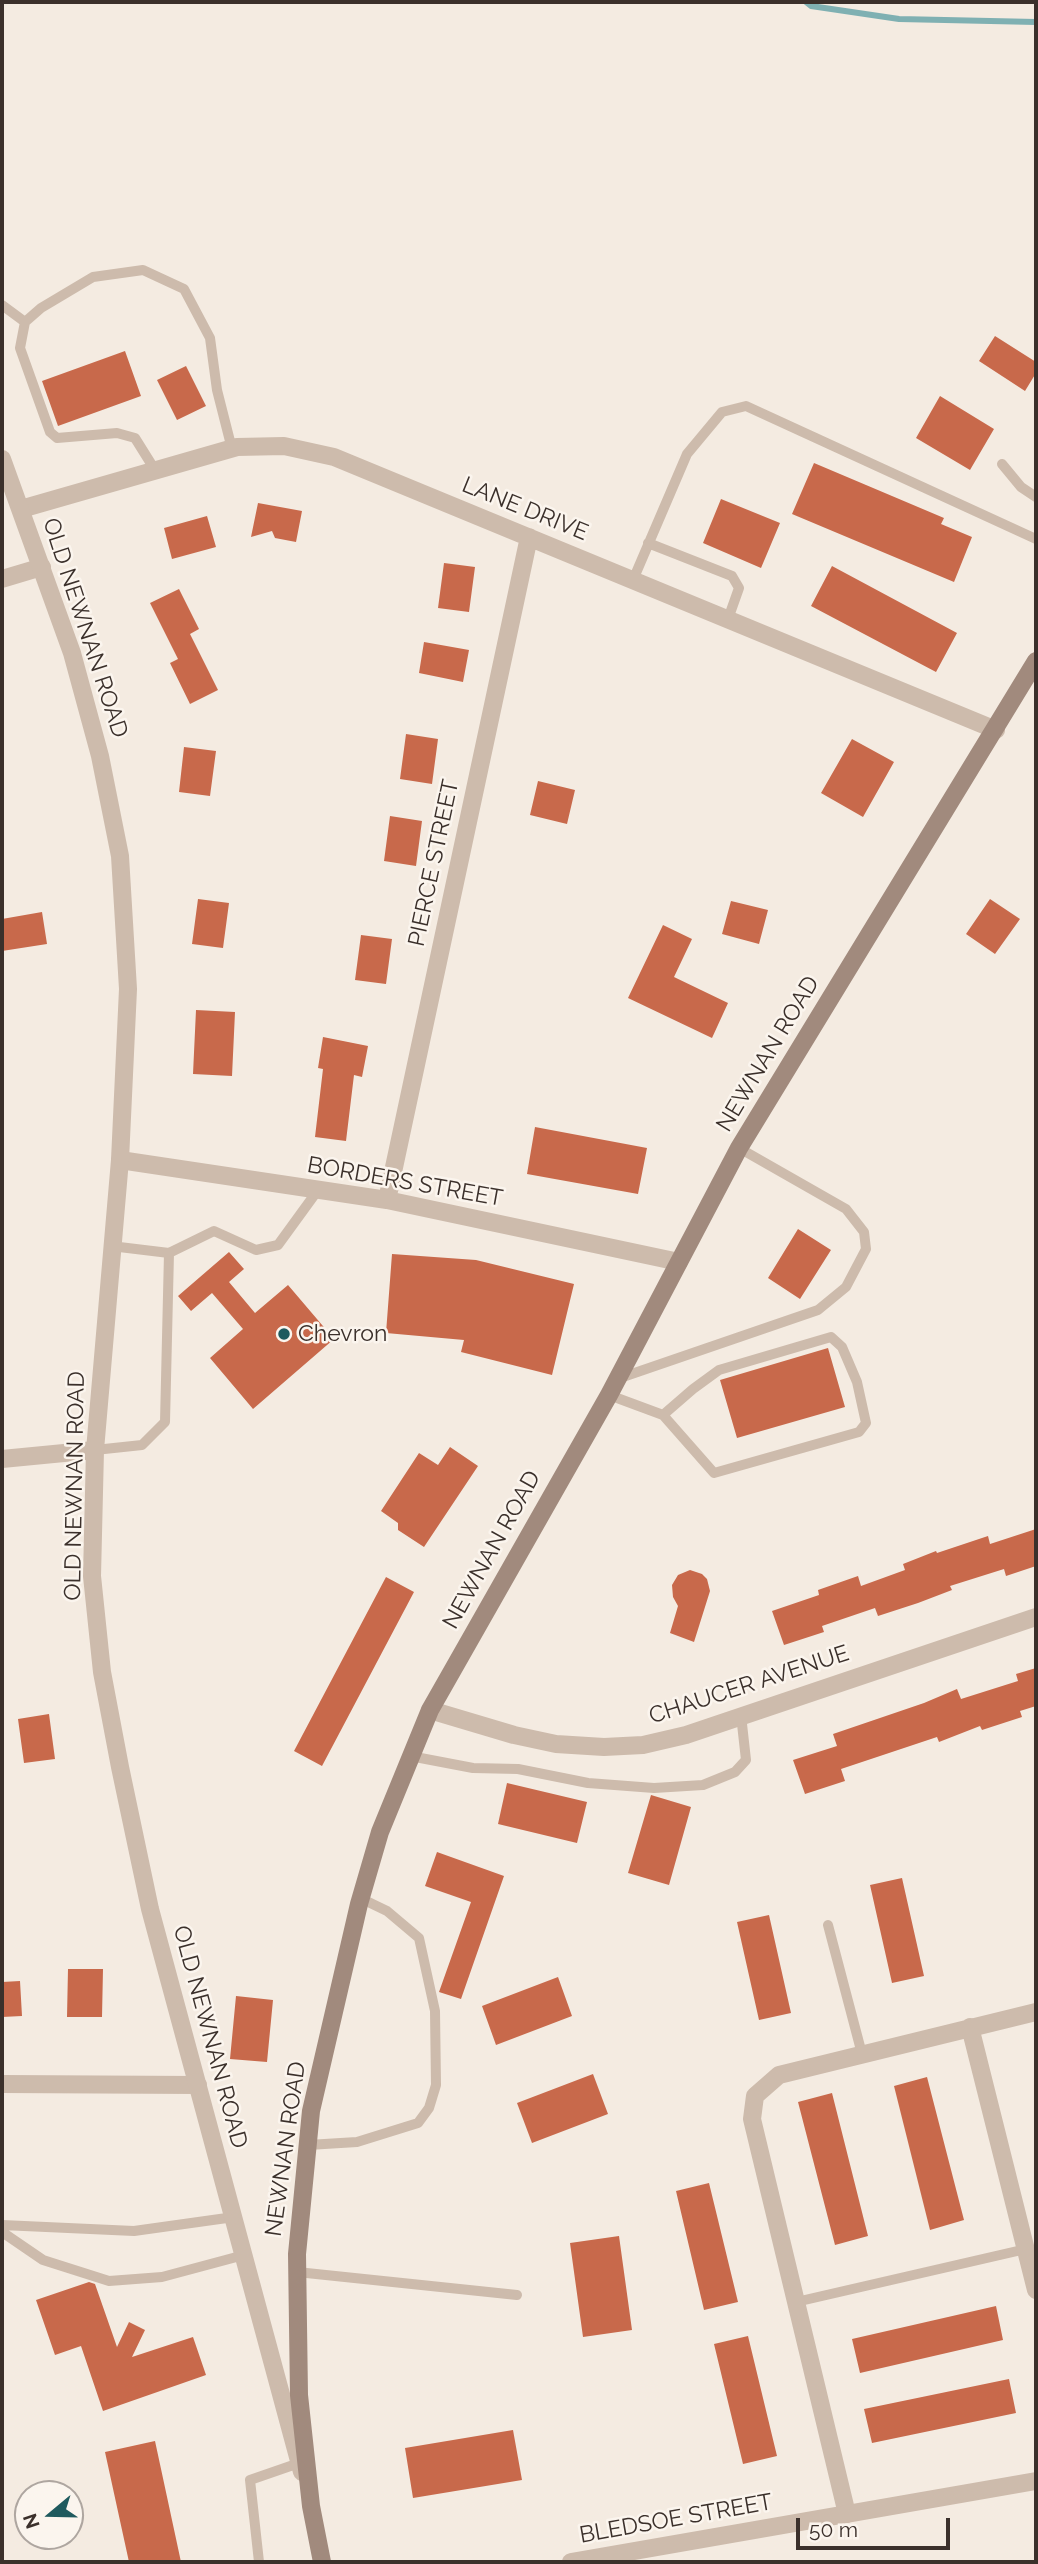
<!DOCTYPE html>
<html>
<head>
<meta charset="utf-8">
<style>
  body { margin:0 }
  #map { position:relative; width:1038px; height:2564px; overflow:hidden; background:#f4ebe1; font-family:Raleway,sans-serif }
  canvas { display:block }
  .frame { position:absolute; inset:0; border:4px solid #3b302b; pointer-events:none }
  .north { position:absolute; left:14px; top:2480px; width:70px; height:70px; box-sizing:border-box; background:#fbf5ee; border:2px solid #aea6a0; border-radius:50%; rotate:251deg; font-size:19px; font-weight:700; line-height:28px; text-align:center; color:#3b302b }
  .north::after { content:''; display:block; margin:auto; width:24px; height:32px; background:#1f5a5e; clip-path:polygon(50% 0,100% 100%,50% 72%,0 100%) }
  .scale { position:absolute; left:796px; top:2518px; width:154px; height:32px; box-sizing:border-box; border:4px solid #3b302b; border-top:0; padding-left:9px; font-size:21px; line-height:24px; white-space:nowrap; color:#3b302b; -webkit-text-stroke:5px #fbf5ee; paint-order:stroke }
</style>
</head>
<body>
<div id="map">
<canvas width="1038" height="2564"></canvas>
<div class="frame"></div>
<div class="north">N</div>
<div class="scale">50 m</div>
</div>
<script>
const ctx = document.querySelector('canvas').getContext('2d');
ctx.lineJoin = 'round';
const shape = rows => new Path2D(rows.map(r => 'M' + r).join(''));
function stroke(path, color, width, dash) { ctx.strokeStyle = color; ctx.lineWidth = width; ctx.lineCap = dash ? 'butt' : 'round'; ctx.setLineDash(dash || []); ctx.stroke(path); }
function fill(path, color) { ctx.fillStyle = color; ctx.fill(path, 'evenodd'); }
function label(font, color, halo, rows, align = 'center') {
  ctx.font = font + ' Raleway,sans-serif'; ctx.lineWidth = 5; ctx.setLineDash([]); ctx.textBaseline = 'middle'; ctx.strokeStyle = halo; ctx.fillStyle = color; for (const [text, x, y, turn = 0] of rows) {
    ctx.save(); ctx.translate(x, y); ctx.rotate((+turn || 0) * Math.PI / 180); ctx.textAlign = isNaN(turn) ? turn : align; if (halo) ctx.strokeText(text, 0, 0); ctx.fillText(text, 0, 0); ctx.restore();
  }
}
stroke(shape([
  [806,2,811,6,899,19,1036,22]
]), '#7fb0b2', 6);
fill(shape([
  [995,336,1036,362,1036,373,1025,391,979,361],
  [125,351,141,396,58,426,42,381],
  [186,366,206,406,177,420,157,380],
  [940,396,994,429,970,470,916,438],
  [814,463,944,518,941,524,972,537,954,582,792,514],
  [721,499,780,523,761,568,703,543],
  [258,503,302,511,296,542,275,538,272,531,251,537],
  [207,516,216,547,172,559,164,528],
  [444,563,475,567,469,612,438,608],
  [832,566,957,633,936,672,811,606],
  [179,589,199,629,190,634,218,690,190,704,170,663,178,659,150,603],
  [424,642,469,650,463,682,419,673],
  [406,734,438,739,432,784,400,779],
  [852,739,894,762,863,817,821,793],
  [184,747,216,751,210,796,179,792],
  [538,781,575,790,567,824,530,815],
  [390,816,422,821,416,866,384,861],
  [198,899,229,903,223,948,192,944],
  [990,899,1020,919,995,954,966,934],
  [731,901,768,910,759,944,722,934],
  [42,912,47,944,2,951,2,919],
  [663,925,692,939,674,977,728,1003,712,1038,628,998],
  [361,935,392,939,386,984,355,980],
  [196,1010,235,1012,232,1076,193,1074],
  [323,1037,368,1046,362,1077,354,1075,346,1141,315,1137,323,1069,318,1068],
  [535,1127,647,1148,638,1194,527,1174],
  [798,1229,831,1250,800,1299,768,1278],
  [229,1252,244,1269,229,1282,255,1313,288,1285,334,1339,253,1409,210,1358,243,1329,212,1293,191,1311,178,1296],
  [392,1254,476,1260,574,1284,552,1375,461,1352,464,1340,386,1333],
  [828,1348,845,1407,737,1438,720,1380],
  [450,1447,478,1466,424,1547,398,1530,398,1523,381,1511,419,1453,438,1465],
  [1036,1529,1036,1566,1006,1576,1004,1569,950,1586,952,1590,918,1603,878,1616,875,1608,822,1626,824,1632,784,1645,772,1611,819,1595,818,1590,858,1576,861,1586,905,1570,903,1564,936,1551,937,1553,988,1536,990,1544],
  [690,1570,702,1574,707,1579,710,1591,694,1642,670,1633,678,1606,673,1597,672,1585,678,1575],
  [386,1577,414,1592,322,1766,294,1751],
  [1036,1668,1036,1706,1020,1711,1022,1717,982,1730,980,1726,939,1742,937,1737,841,1769,845,1781,805,1794,793,1760,837,1746,833,1734,924,1703,957,1689,961,1699,1018,1681,1016,1674],
  [49,1714,55,1759,24,1763,18,1719],
  [507,1783,587,1802,577,1843,498,1824],
  [651,1795,691,1807,669,1885,628,1873],
  [437,1852,504,1876,461,1999,439,1992,471,1902,425,1886],
  [902,1878,924,1976,892,1983,870,1885],
  [769,1915,791,2013,759,2020,737,1922],
  [68,1969,103,1969,102,2017,67,2017],
  [558,1977,572,2016,496,2045,482,2006],
  [20,1981,22,2016,2,2017,2,1982],
  [236,1996,273,2000,267,2062,230,2059],
  [593,2074,608,2114,532,2143,517,2103],
  [927,2077,964,2220,930,2230,894,2086],
  [832,2093,868,2236,835,2245,798,2102],
  [709,2183,738,2302,704,2310,676,2191],
  [619,2236,632,2330,583,2337,570,2243],
  [89,2282,95,2284,117,2347,129,2322,145,2330,132,2357,193,2337,206,2375,103,2411,81,2346,55,2355,36,2300],
  [996,2306,1003,2340,860,2373,852,2339],
  [748,2336,777,2456,743,2464,714,2344],
  [1009,2379,1016,2413,872,2443,864,2409],
  [513,2430,522,2480,413,2498,405,2448],
  [155,2441,181,2562,129,2562,105,2452]
]), '#c8694b');
stroke(shape([
  [2,305,25,322],
  [1002,464,1021,487,1036,497],
  [155,470,135,438,117,433,57,438,50,432,20,348,25,322,41,308,93,277,143,270,184,289,210,338,217,390,232,449],
  [648,543,732,576,739,588,728,619],
  [633,580,687,454,722,412,746,406,1036,539],
  [111,1246,169,1253,214,1231,256,1250,278,1245,318,1190],
  [617,1379,818,1310,846,1287,866,1249,864,1232,846,1209,739,1148],
  [609,1395,663,1415,714,1473,859,1432,866,1423,857,1382,842,1347,831,1337,719,1370,693,1389,663,1415],
  [95,1450,142,1445,165,1422,169,1253],
  [410,1756,473,1768,518,1769,588,1783,654,1788,703,1785,735,1772,746,1760,741,1715],
  [828,1925,862,2054],
  [308,2145,357,2142,418,2123,429,2108,436,2085,435,2011,419,1938,387,1911,360,1898],
  [2,2225,134,2231,234,2217],
  [2,2232,43,2260,109,2281,162,2277,244,2255],
  [297,2272,517,2295],
  [796,2302,1026,2249],
  [259,2562,250,2480,302,2462]
]), '#cdbbac', 10);
stroke(shape([
  [21,509,237,447,284,446,334,457,996,730],
  [2,579,42,567],
  [120,1160,387,1200,679,1262],
  [387,1200,529,537],
  [2,1459,95,1450],
  [430,1710,514,1735,556,1744,604,1747,643,1745,686,1735,1036,1617],
  [970,2027,1036,2290],
  [2,2084,198,2085],
  [847,2514,752,2119,755,2096,779,2075,1036,2012]
]), '#cdbbac', 18);
stroke(shape([
  [2,459,72,653,100,756,120,856,128,989,120,1160,95,1450,92,1576,102,1672,120,1767,150,1909,302,2472],
  [571,2562,1036,2481]
]), '#cdbbac', 18);
stroke(shape([
  [322,2562,311,2506,299,2395,297,2254,311,2111,359,1904,380,1832,430,1710,609,1395,739,1148,1036,661]
]), '#a18a7d', 18);
for (const [x, y, r, color] of [
  [284,1334,7,"#1f5a5e"]
]) { const dot = new Path2D(); dot.arc(x, y, r, 0, 2 * Math.PI); ctx.fillStyle = color; ctx.fill(dot); stroke(dot, '#fbf5ee', 2.5); }
label('23px', '#3b302b', '#fbf5ee', [
  ["LANE DRIVE",525,509,22],
  ["OLD NEWNAN ROAD",85,628,72],
  ["PIERCE STREET",434,863,-78],
  ["NEWNAN ROAD",768,1054,-59],
  ["BORDERS STREET",405,1182,10],
  ["OLD NEWNAN ROAD",75,1486,-89],
  ["NEWNAN ROAD",492,1550,-61],
  ["CHAUCER AVENUE",749,1685,-18],
  ["OLD NEWNAN ROAD",210,2037,75],
  ["NEWNAN ROAD",286,2149,-82],
  ["BLEDSOE STREET",676,2519,-10]
]);
label('23px', '#3b302b', '#fbf5ee', [
  ["Chevron",298,1334]
], 'left');
</script>
</body>
</html>
